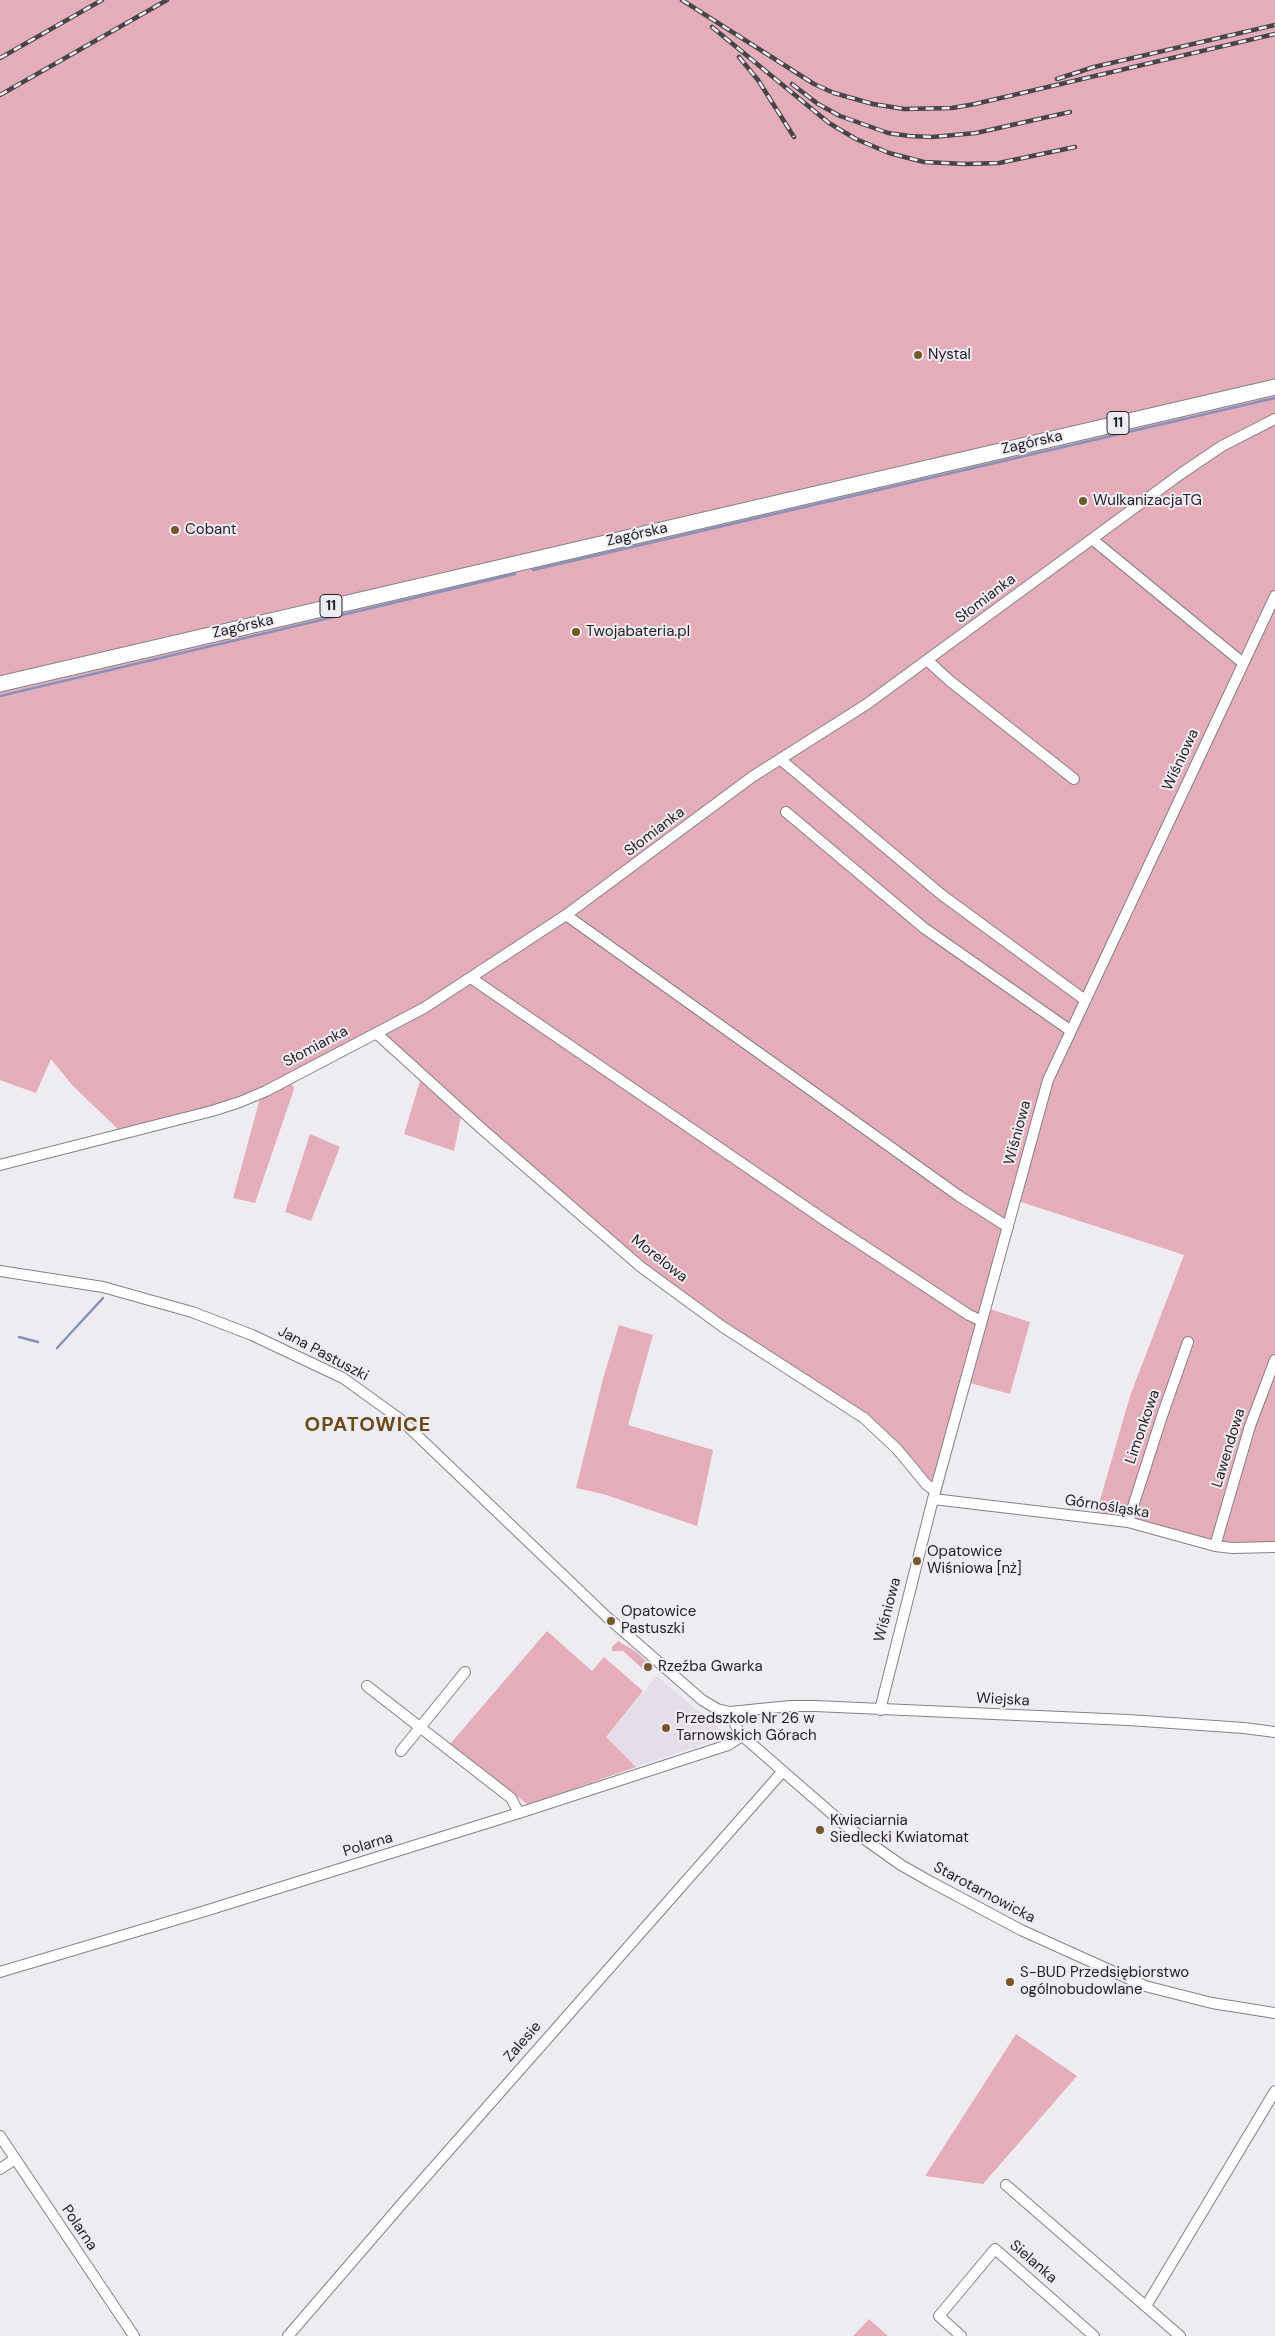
<!DOCTYPE html>
<html>
<head>
<meta charset="utf-8">
<style>
  body { margin:0 }
  canvas { display:block; background:#efecf1 }
</style>
</head>
<body>
<canvas width="1275" height="2336"></canvas>
<script>
const ctx = document.querySelector('canvas').getContext('2d');
ctx.lineJoin = 'round';
function fill(path, color) { ctx.fillStyle = color; ctx.fill(path, 'evenodd'); }
const shape = rows => new Path2D(rows.map(r => 'M' + r).join(''));
function stroke(path, color, width, dash) { ctx.strokeStyle = color; ctx.lineWidth = width; ctx.lineCap = dash ? 'butt' : 'round'; ctx.setLineDash(dash || []); ctx.stroke(path); }
function label(font, color, halo, rows, align = 'center') {
  ctx.font = font + ' "DM Sans",sans-serif'; ctx.lineWidth = 4; ctx.setLineDash([]); ctx.textBaseline = 'middle'; ctx.strokeStyle = halo; ctx.fillStyle = color; for (const [text, x, y, turn = 0] of rows) {
    ctx.save(); ctx.translate(x, y); ctx.rotate((+turn || 0) * Math.PI / 180); ctx.textAlign = isNaN(turn) ? turn : align; if (halo) ctx.strokeText(text, 0, 0); ctx.fillText(text, 0, 0); ctx.restore();
  }
}
fill(shape([
  [657,1676,728,1736,636,1767,606,1737]
]), '#e5dde8');
fill(shape([
  [0,0,1275,0,1275,1549,1247,1550,1128,1524,1094,1521,1130,1396,1184,1255,1018,1201,983,1321,939,1502,867,1423,657,1281,372,1035,265,1090,123,1134,72,1085,51,1059,36,1093,0,1080],
  [420,1081,461,1116,454,1151,404,1134],
  [291,1082,294,1089,255,1203,233,1198,260,1098],
  [310,1134,340,1147,311,1221,285,1212],
  [990,1309,1030,1322,1010,1394,970,1383],
  [619,1325,653,1335,628,1425,713,1450,697,1526,603,1494,576,1488,603,1379],
  [547,1631,592,1671,604,1657,643,1691,606,1737,636,1767,528,1805,450,1744],
  [618,1641,635,1651,654,1668,652,1670,645,1671,623,1651,612,1651,612,1647],
  [1016,2034,1077,2076,983,2184,925,2176],
  [869,2319,888,2336,853,2336]
]), '#e5adba');
stroke(shape([
  [533,570,1275,398],
  [0,696,515,574],
  [19,1337,38,1342],
  [57,1348,103,1298]
]), '#8591b9', 2.5);
const minor = shape([
  [1092,539,1243,663],
  [928,661,950,681,1074,779],
  [780,759,942,895,1085,1000],
  [786,812,924,928,1071,1031],
  [566,915,959,1196,1008,1227],
  [471,978,829,1223,969,1315,982,1321],
  [376,1033,482,1129,641,1267,723,1327,864,1418,897,1449,926,1484,935,1491],
  [0,1165,212,1111,240,1102,266,1091,424,1008,566,915,752,777,867,704,1182,473,1222,446,1275,419],
  [0,1271,103,1287,192,1312,252,1335,343,1378,400,1419,607,1617,702,1700,717,1709,730,1712,790,1706,815,1706,1128,1720,1244,1728,1275,1732],
  [933,1499,1128,1522,1215,1546,1232,1548,1275,1547],
  [1128,1522,1162,1416,1188,1342],
  [1215,1546,1250,1426,1275,1360],
  [367,1686,511,1798,519,1813],
  [880,1710,933,1499,1048,1080,1275,596],
  [730,1712,739,1733,846,1826,901,1865,931,1882,1021,1930,1145,1986,1212,2003,1275,2013],
  [401,1751,465,1672],
  [0,1972,205,1911,519,1813,728,1745,742,1736],
  [0,2136,134,2336],
  [0,2169,15,2159],
  [1006,2185,1180,2336],
  [1146,2306,1275,2091],
  [288,2336,406,2199,783,1771],
  [961,2336,939,2316,995,2249,1094,2336]
]);
const highway = shape([
  [0,684,1275,387]
]);
stroke(minor, '#848185', 12);
stroke(highway, '#848185', 17);
stroke(minor, '#fff', 10);
stroke(highway, '#fff', 15);
const rail = shape([
  [682,0,814,84,834,93,873,104,904,109,952,108,975,104,1275,34],
  [712,27,829,123,856,139,889,153,924,162,965,164,999,163,1075,147],
  [739,57,758,80,794,137],
  [0,58,102,0],
  [1057,79,1094,67,1275,25],
  [792,84,818,104,840,116,888,133,909,136,932,137,976,133,1070,112],
  [0,95,167,0]
]);
stroke(rail, '#484548', 4.5);
stroke(rail, '#efecf1', 2.5, [8]);
for (const [x, y, r, color] of [
  [918,355,5,"#75552b"],
  [1083,501,5,"#75552b"],
  [175,530,5,"#75552b"],
  [576,632,5,"#75552b"],
  [917,1561,5,"#75552b"],
  [611,1621,5,"#75552b"],
  [648,1667,5,"#75552b"],
  [666,1728,5,"#75552b"],
  [820,1830,5,"#75552b"],
  [1010,1982,5,"#75552b"]
]) { const dot = new Path2D(); dot.arc(x, y, r, 0, 2 * Math.PI); ctx.fillStyle = color; ctx.fill(dot); stroke(dot, '#efecf1', 2); }
for (const [x, y, w] of [
  [1118,423,22],
  [331,606,22]
]) { const box = new Path2D(); box.roundRect(x - w / 2, y - 11.5, w, 23, 4); ctx.fillStyle = '#efecf1'; ctx.fill(box); stroke(box, '#201e20', 1); }
label('bold 14px', '#201e20', null, [
  ["11",1118,423],
  ["11",331,606]
]);
label('15px', '#201e20', '#efecf1', [
  ["Nystal",928,355],
  ["WulkanizacjaTG",1093,501],
  ["Cobant",185,530],
  ["Twojabateria.pl",586,632],
  ["Opatowice",927,1552],
  ["Wiśniowa [nż]",927,1569],
  ["Opatowice",621,1612],
  ["Pastuszki",621,1629],
  ["Rzeźba Gwarka",658,1667],
  ["Przedszkole Nr 26 w",676,1719],
  ["Tarnowskich Górach",676,1736],
  ["Kwiaciarnia",830,1821],
  ["Siedlecki Kwiatomat",830,1838],
  ["S-BUD Przedsiębiorstwo",1020,1973],
  ["ogólnobudowlane",1020,1990]
], 'left');
label('15px', '#201e20', '#efecf1', [
  ["Zagórska",1032,443,-13],
  ["Zagórska",637,535,-13],
  ["Słomianka",986,599,-37],
  ["Zagórska",243,627,-13],
  ["Wiśniowa",1181,760,-65],
  ["Słomianka",655,832,-37],
  ["Słomianka",316,1047,-28],
  ["Wiśniowa",1018,1133,-75],
  ["Morelowa",659,1259,38],
  ["Jana Pastuszki",323,1354,28],
  ["Limonkowa",1143,1427,-71],
  ["Lawendowa",1229,1448,-73],
  ["Górnośląska",1107,1507,9],
  ["Wiśniowa",888,1610,-75],
  ["Wiejska",1003,1700,3],
  ["Polarna",368,1845,-17],
  ["Starotarnowicka",984,1893,28],
  ["Zalesie",523,2042,-49],
  ["Polarna",79,2228,56],
  ["Sielanka",1033,2262,41]
]);
ctx.letterSpacing = '1px';
label('bold 20px', '#6b4916', '#efecf1', [
  ["OPATOWICE",368,1426]
]);
ctx.letterSpacing = '0px';
</script>
</body>
</html>
